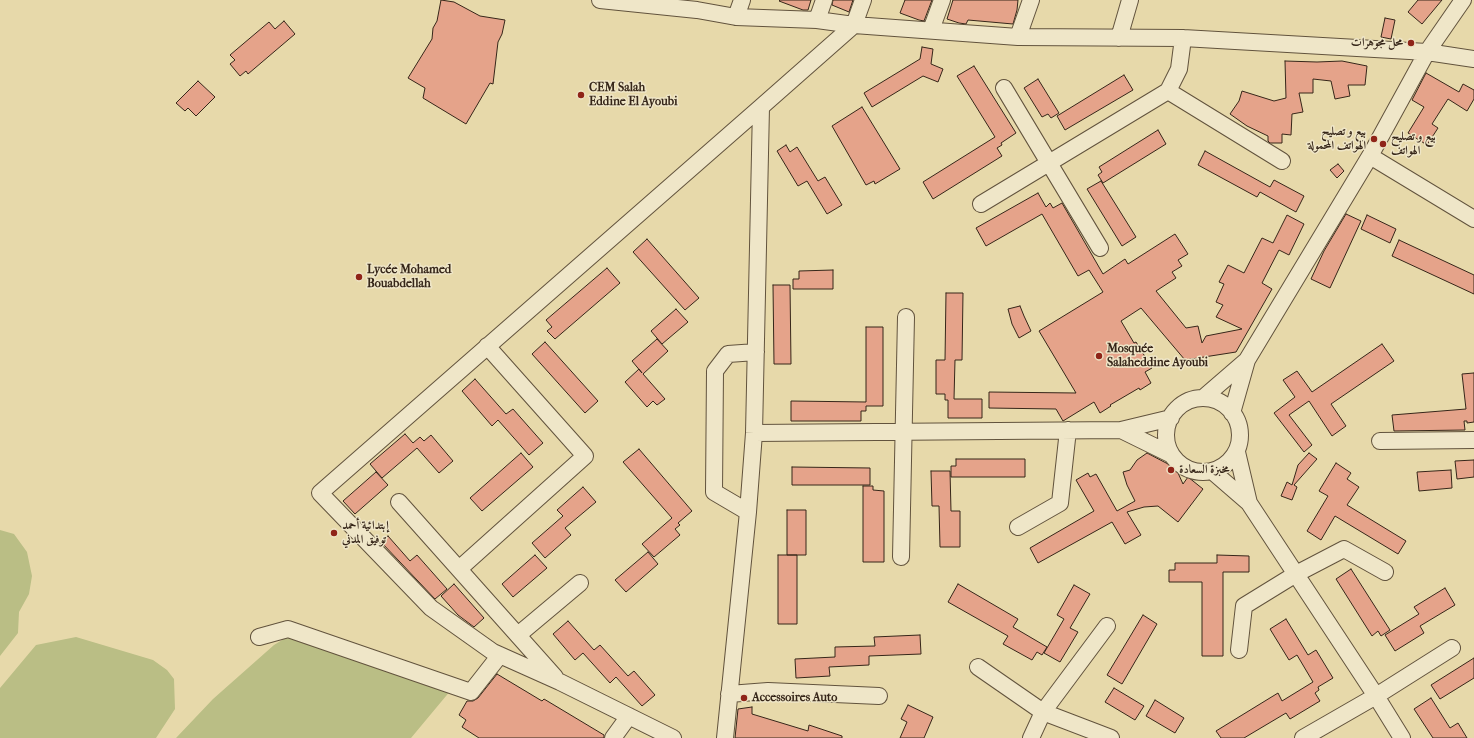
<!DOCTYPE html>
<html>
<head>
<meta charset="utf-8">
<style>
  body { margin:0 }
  canvas { display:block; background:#e7d9aa }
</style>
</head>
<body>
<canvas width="1474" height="738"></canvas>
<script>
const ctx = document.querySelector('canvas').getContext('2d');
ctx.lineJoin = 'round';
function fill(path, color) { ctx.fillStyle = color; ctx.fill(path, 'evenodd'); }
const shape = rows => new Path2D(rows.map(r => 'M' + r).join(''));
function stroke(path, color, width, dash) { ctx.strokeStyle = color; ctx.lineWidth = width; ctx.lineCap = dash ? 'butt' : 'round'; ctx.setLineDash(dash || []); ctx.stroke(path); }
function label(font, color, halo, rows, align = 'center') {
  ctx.font = font + ' "IM FELL French Canon",Amiri,serif'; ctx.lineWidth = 3; ctx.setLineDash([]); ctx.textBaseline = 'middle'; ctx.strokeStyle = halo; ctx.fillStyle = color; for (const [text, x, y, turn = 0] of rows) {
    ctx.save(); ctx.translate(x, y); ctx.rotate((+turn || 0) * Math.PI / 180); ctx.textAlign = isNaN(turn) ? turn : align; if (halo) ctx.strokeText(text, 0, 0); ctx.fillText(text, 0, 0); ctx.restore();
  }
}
fill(shape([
  [0,530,14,534,27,552,32,576,29,594,19,612,18,633,0,656],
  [300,629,456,684,411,738,176,738,213,699,274,645],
  [76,637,153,660,167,670,174,679,175,709,156,738,0,738,0,688,36,645]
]), '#babe85');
const building = shape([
  [441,0,454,2,480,16,505,20,502,34,498,42,493,84,490,83,466,124,423,98,425,88,408,78,432,39,433,28,437,21,441,0],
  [780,0,811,0,808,10,803,10,779,1,780,0],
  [833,0,853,0,849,12,832,5,833,0],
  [905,0,932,0,924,21,919,20,900,13,905,0],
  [953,0,1018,0,1017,10,1013,24,968,20,966,24,959,23,947,19,953,0],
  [1418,0,1442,0,1422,24,1408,12,1418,0],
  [1385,18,1395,20,1391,39,1381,37,1385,18],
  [284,21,295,34,248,74,246,71,240,76,230,64,235,60,230,55,269,22,275,29,284,21],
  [922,47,933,49,931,64,943,69,938,82,923,76,872,107,864,93,920,59,922,47],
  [1285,61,1317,62,1342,61,1367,66,1365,85,1348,85,1350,96,1335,99,1331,81,1313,79,1313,93,1299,93,1303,112,1292,114,1291,135,1282,134,1282,143,1270,143,1268,141,1268,136,1247,126,1230,114,1239,101,1242,91,1274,101,1286,98,1285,61],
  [974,66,1016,133,1001,143,1002,145,997,148,1002,156,933,199,923,182,995,137,957,76,974,66],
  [1426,73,1459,92,1463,84,1474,90,1474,99,1467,111,1448,99,1432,124,1438,128,1427,145,1408,133,1424,107,1412,100,1426,73],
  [1124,75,1133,90,1065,130,1057,116,1124,75],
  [1038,79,1059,113,1051,118,1048,114,1042,117,1024,88,1038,79],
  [198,81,215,97,196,116,188,108,185,111,176,103,198,81],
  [862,107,900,169,875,184,874,181,866,185,832,126,862,107],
  [1158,130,1166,144,1103,183,1098,175,1102,172,1099,167,1158,130],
  [786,145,790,152,797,147,818,181,825,177,842,205,827,214,807,181,798,186,777,151,786,145],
  [1205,151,1270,187,1274,180,1304,196,1296,212,1260,192,1257,197,1198,165,1205,151],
  [1338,164,1344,171,1337,178,1330,170,1338,164],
  [1101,181,1136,237,1122,246,1087,189,1101,181],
  [1038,193,1046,207,1050,203,1053,208,1062,203,1103,274,1125,259,1128,264,1175,234,1188,254,1178,260,1182,266,1172,272,1176,278,1156,291,1186,328,1198,326,1202,343,1206,336,1242,329,1216,317,1223,305,1216,302,1224,284,1219,282,1228,265,1244,273,1262,238,1273,243,1287,215,1304,224,1289,255,1279,250,1262,283,1272,289,1236,352,1185,360,1141,308,1121,321,1134,343,1136,342,1152,368,1145,372,1151,383,1140,390,1139,388,1110,405,1111,406,1100,413,1094,402,1063,421,1056,409,989,408,989,392,1076,393,1039,331,1103,292,1089,270,1078,276,1042,214,986,246,976,228,1038,193],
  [1346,214,1361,221,1330,288,1311,279,1324,251,1346,214],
  [1367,215,1396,229,1390,243,1361,229,1367,215],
  [647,239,699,298,685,310,633,252,647,239],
  [1399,240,1474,275,1474,294,1392,256,1399,240],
  [607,268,620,283,555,339,547,331,552,327,546,320,607,268],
  [833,270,833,289,793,289,793,279,799,279,799,271,833,270],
  [773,285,790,285,791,364,774,364,773,285],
  [946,293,963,293,962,360,955,360,954,399,982,399,982,418,948,418,948,400,945,400,945,394,936,394,936,360,945,360,946,293],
  [1020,306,1024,316,1031,331,1019,338,1012,324,1008,309,1020,306],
  [676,309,688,322,662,344,651,331,676,309],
  [866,327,883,327,883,406,866,406,866,411,861,411,861,421,791,421,791,401,866,402,866,327],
  [657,339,668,351,643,374,665,399,657,405,653,401,647,407,625,382,639,369,642,373,632,361,657,339],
  [545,342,598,401,585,413,532,354,545,342],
  [1382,344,1394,361,1331,404,1346,426,1332,436,1309,401,1289,415,1312,445,1304,452,1274,413,1295,397,1283,380,1297,371,1312,392,1382,344],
  [1474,373,1474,422,1467,423,1467,421,1464,421,1465,430,1394,431,1392,415,1466,409,1462,374,1474,373],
  [475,379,506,414,513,409,543,443,529,455,498,420,492,426,462,391,475,379],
  [405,434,413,443,420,437,424,441,431,435,453,461,439,473,417,448,382,478,370,464,405,434],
  [639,449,692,511,678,523,680,525,675,529,680,535,654,557,642,544,672,518,623,462,639,449],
  [521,453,533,467,482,511,470,498,521,453],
  [1147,453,1168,464,1174,464,1183,484,1188,477,1203,489,1178,522,1158,506,1144,507,1127,512,1141,535,1125,544,1112,522,1038,563,1030,548,1094,511,1076,480,1088,473,1090,477,1096,474,1117,511,1135,501,1127,485,1123,472,1130,470,1137,460,1147,453],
  [1309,453,1317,459,1294,485,1297,487,1292,500,1281,496,1287,482,1292,485,1298,465,1309,453],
  [956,459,1025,459,1025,477,951,477,951,466,956,466,956,459],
  [1474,460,1474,477,1457,479,1455,461,1474,460],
  [1336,463,1351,473,1347,479,1359,487,1347,505,1406,541,1398,554,1335,516,1321,540,1307,531,1328,496,1319,491,1336,463],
  [792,467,870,468,870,485,792,485,792,467],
  [1451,470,1452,488,1419,491,1417,472,1451,470],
  [931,471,950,471,951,511,960,511,960,547,940,547,939,506,932,506,931,471],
  [376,472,388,485,355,514,343,501,376,472],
  [863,486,873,486,873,490,884,491,884,562,863,562,863,486],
  [583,487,596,502,565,528,571,535,545,558,532,543,563,516,557,510,583,487],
  [787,510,806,510,806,555,787,555,787,510],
  [388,536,410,561,417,555,447,589,435,599,381,542,388,536],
  [648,552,658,564,626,592,615,580,648,552],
  [535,555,547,568,513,597,502,584,535,555],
  [778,555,797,555,797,624,778,624,778,555],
  [1217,555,1249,556,1249,572,1223,572,1223,656,1202,656,1202,582,1169,582,1169,570,1175,570,1175,563,1217,563,1217,555],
  [1351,569,1390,630,1381,636,1378,631,1372,636,1336,579,1351,569],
  [454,584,484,618,474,627,458,615,441,596,454,584],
  [958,584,1018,619,1013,627,1047,647,1042,655,1037,652,1032,660,1003,644,1008,636,948,602,958,584],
  [1074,585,1090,594,1070,628,1078,632,1060,662,1044,653,1064,619,1057,615,1074,585],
  [1445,588,1455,605,1420,626,1424,633,1395,651,1385,635,1419,614,1414,607,1445,588],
  [1143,615,1157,624,1122,684,1107,675,1143,615],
  [1286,619,1308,655,1316,650,1333,678,1318,687,1319,690,1315,693,1320,701,1290,719,1286,713,1244,738,1221,738,1216,731,1278,693,1282,701,1313,682,1297,655,1289,660,1270,629,1286,619],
  [568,621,594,650,600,645,628,676,634,671,655,695,642,706,616,677,610,683,583,653,575,660,553,634,568,621],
  [920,635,921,654,869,656,869,665,829,667,830,676,796,678,795,659,835,657,835,647,875,646,874,637,920,635],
  [1474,658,1474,678,1440,699,1431,685,1474,658],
  [497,674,542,701,544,699,604,735,604,738,479,738,462,727,466,720,459,715,467,701,473,701,478,698,497,674],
  [1114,688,1144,706,1135,720,1105,702,1114,688],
  [1431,698,1450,728,1458,723,1467,738,1433,738,1414,709,1431,698],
  [1155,700,1184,718,1175,733,1146,716,1155,700],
  [908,705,933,717,924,738,900,738,907,722,901,719,908,705],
  [752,707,752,714,808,731,809,725,842,736,842,738,735,738,738,709,752,707]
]);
fill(building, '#e5a38a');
stroke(building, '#362619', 1);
const minor = shape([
  [600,0,697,10,736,17,817,20,854,25,1018,37,1183,38,1427,52,1474,59],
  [736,17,742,0],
  [817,20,824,0],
  [931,30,942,0],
  [1018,37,1031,0],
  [1119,38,1130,0],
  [1004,88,1100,248],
  [1168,91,1179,69,1183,38],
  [1370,156,1474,219],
  [981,204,1168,91,1282,161],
  [1203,398,1247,360],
  '1166 435a37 37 0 1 1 74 0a37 37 0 1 1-74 0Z',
  [1232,413,1247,360,1370,156,1427,52,1463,0],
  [1121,430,1172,455],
  [754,433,1121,430,1171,418],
  [1380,441,1474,440],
  [1237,452,1249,503],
  [1212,471,1249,503,1376,696,1402,738],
  [399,502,555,677],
  [748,512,714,492,715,371,728,354,756,352],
  [1018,527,1060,503,1068,430],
  [901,557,906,317],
  [459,569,585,456,487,346],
  [518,635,580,583],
  [259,637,288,629,471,692,500,655],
  [1239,650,1244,606,1296,574,1344,549,1385,572],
  [978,667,1043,712,1111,738],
  [729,694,768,691,879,696],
  [613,738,629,716],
  [673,738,560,682,493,652,431,608,320,493,761,107],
  [725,738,748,512,754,433,761,107,854,25,863,0],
  [1031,738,1043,712,1107,626],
  [1303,738,1376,696,1452,648]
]);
stroke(minor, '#62533d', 18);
stroke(minor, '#efe6c8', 16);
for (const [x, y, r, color] of [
  [1411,43,4,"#8f2418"],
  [581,95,4,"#8f2418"],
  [1374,139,4,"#8f2418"],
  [1383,144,4,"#8f2418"],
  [359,277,4,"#8f2418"],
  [1099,356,4,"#8f2418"],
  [1171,470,4,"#8f2418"],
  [334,533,4,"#8f2418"],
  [744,698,4,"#8f2418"]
]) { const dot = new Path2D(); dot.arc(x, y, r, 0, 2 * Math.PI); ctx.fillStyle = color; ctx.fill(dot); stroke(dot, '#efe6c8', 1.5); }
label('bold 12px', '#362619', '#efe6c8', [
  ["محل مجوهرات",1403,43,"right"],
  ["CEM Salah",589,88],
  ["Eddine El Ayoubi",589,102],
  ["بيع و تصليح",1366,132,"right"],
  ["الهواتف المحمولة",1366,146,"right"],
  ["بيع و تصليح",1391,137],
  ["الهواتف",1391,151],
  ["Lycée Mohamed",367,270],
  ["Bouabdellah",367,284],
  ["Mosquée",1107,349],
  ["Salaheddine Ayoubi",1107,363],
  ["مخبزة السعادة",1179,470],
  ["إبتدائية أحمد",342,526],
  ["توفيق المدني",342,540],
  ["Accessoires Auto",752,698]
], 'left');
</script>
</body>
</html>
